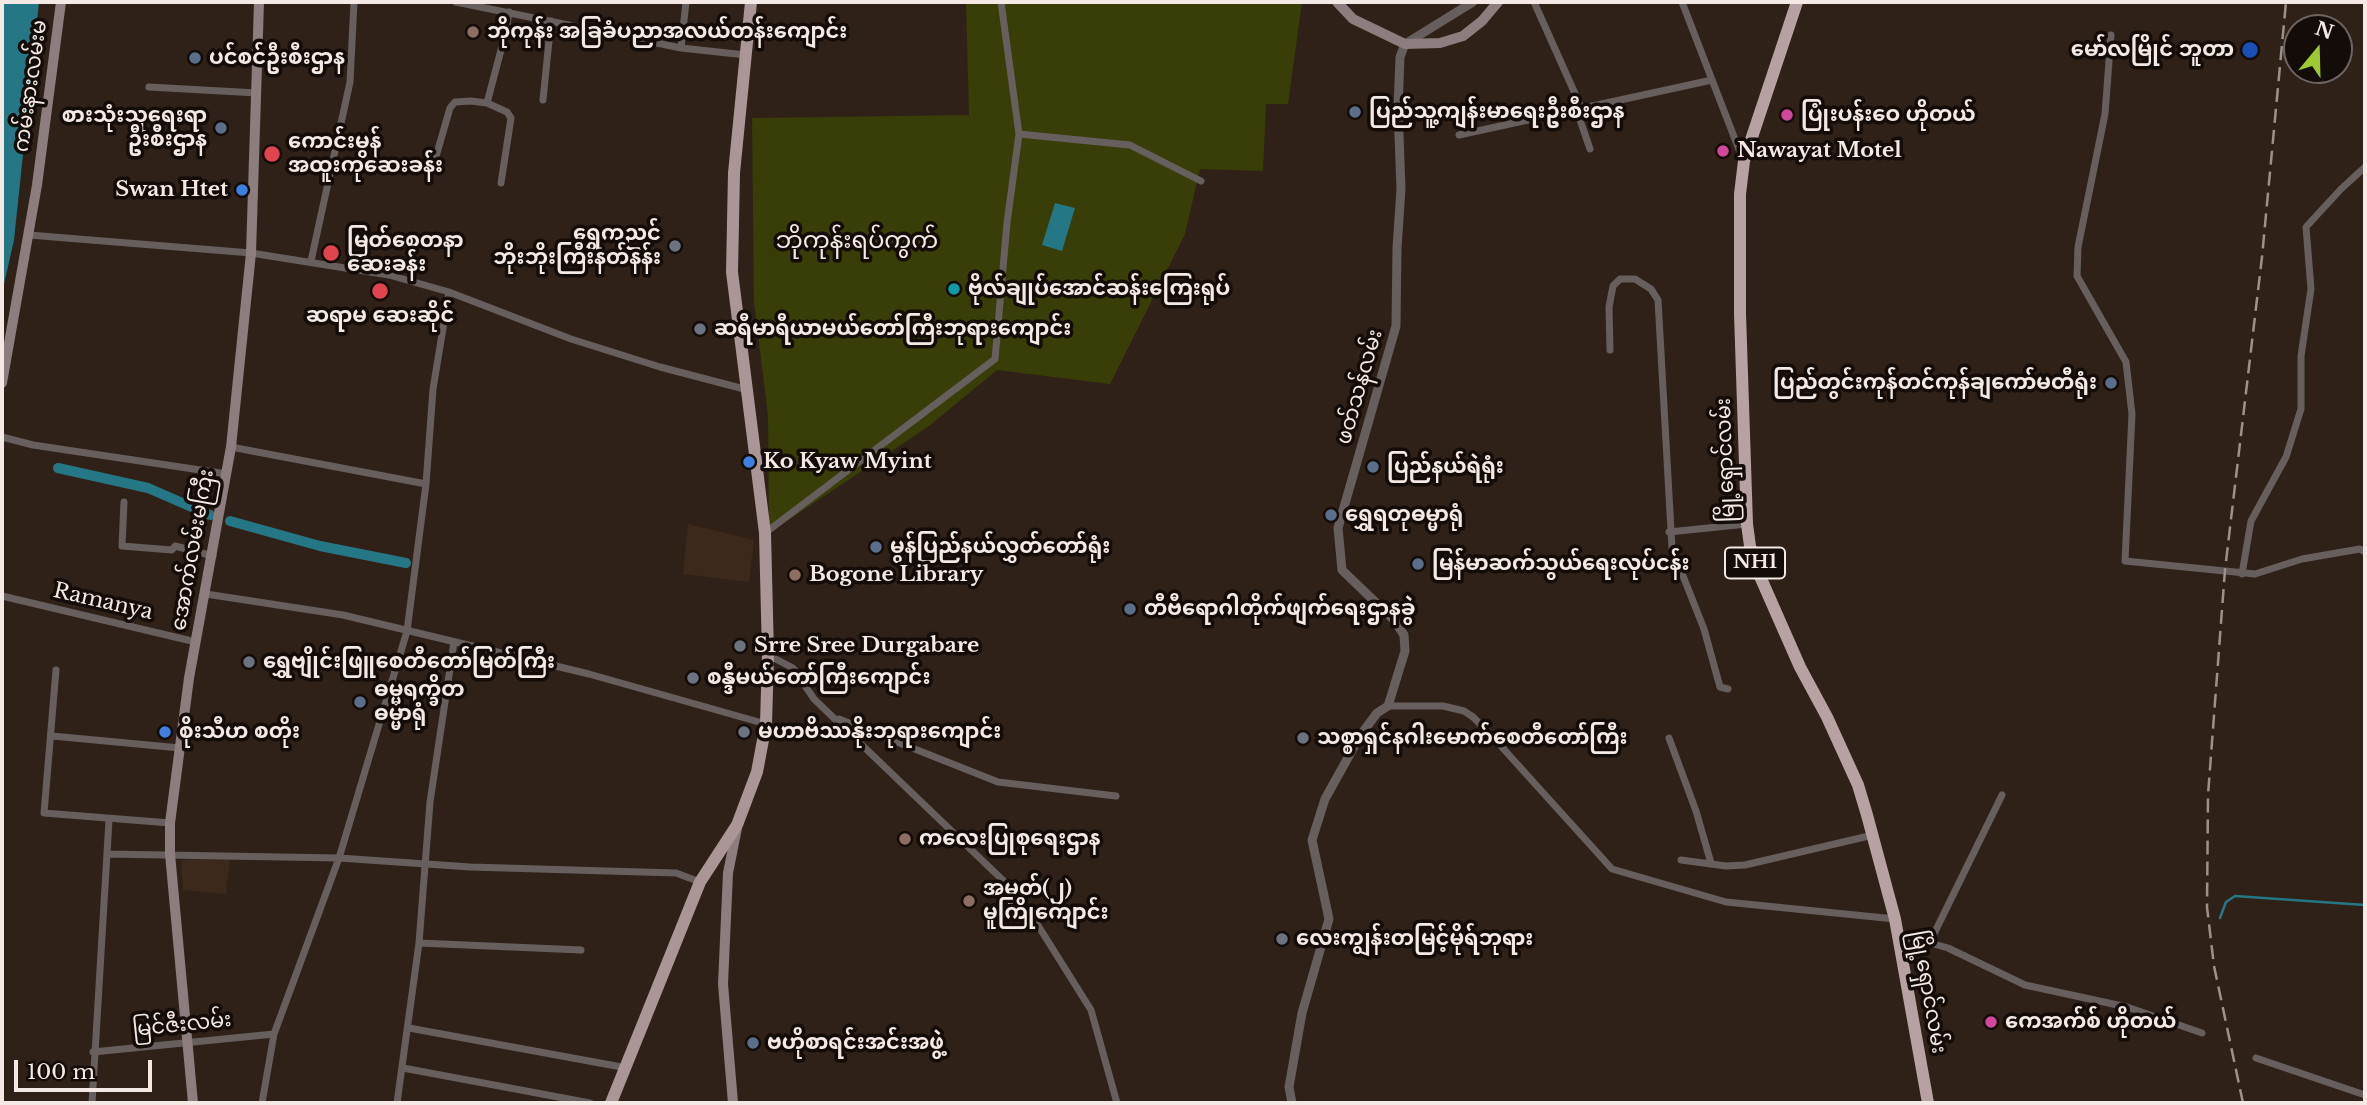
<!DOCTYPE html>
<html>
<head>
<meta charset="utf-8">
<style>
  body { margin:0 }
  #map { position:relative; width:2367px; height:1105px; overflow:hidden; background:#302118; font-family:"Libre Baskerville",serif }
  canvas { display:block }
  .frame { position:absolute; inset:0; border:4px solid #f4e9e4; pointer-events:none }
  .north { position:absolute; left:2283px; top:14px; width:70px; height:70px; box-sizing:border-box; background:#130c09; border:2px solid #6d6461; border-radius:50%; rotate:19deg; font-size:19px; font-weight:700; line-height:28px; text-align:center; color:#f4e9e4 }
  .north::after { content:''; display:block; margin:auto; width:24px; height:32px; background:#9dca31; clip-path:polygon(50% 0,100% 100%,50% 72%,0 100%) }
  .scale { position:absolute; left:14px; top:1060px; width:138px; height:32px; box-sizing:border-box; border:4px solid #f4e9e4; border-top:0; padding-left:9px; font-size:21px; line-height:24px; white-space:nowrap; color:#f4e9e4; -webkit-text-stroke:5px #130c09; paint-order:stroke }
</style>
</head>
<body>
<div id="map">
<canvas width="2367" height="1105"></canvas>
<div class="frame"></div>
<div class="north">N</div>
<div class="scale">100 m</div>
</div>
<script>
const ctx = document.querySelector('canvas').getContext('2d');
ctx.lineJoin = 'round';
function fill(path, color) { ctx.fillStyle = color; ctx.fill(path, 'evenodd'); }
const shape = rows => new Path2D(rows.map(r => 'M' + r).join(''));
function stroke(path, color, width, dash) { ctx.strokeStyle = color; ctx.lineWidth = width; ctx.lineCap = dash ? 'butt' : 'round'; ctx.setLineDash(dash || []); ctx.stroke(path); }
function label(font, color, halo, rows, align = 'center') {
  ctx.font = font + ' "Libre Baskerville","Noto Sans Myanmar",serif'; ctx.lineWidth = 7; ctx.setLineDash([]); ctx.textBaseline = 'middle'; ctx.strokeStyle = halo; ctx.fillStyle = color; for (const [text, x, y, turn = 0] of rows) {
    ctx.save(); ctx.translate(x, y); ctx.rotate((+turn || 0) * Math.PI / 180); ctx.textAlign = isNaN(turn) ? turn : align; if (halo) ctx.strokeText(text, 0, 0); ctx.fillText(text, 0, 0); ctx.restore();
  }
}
fill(shape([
  [688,524,754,540,749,582,683,574],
  [230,859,226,894,183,890,181,860]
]), '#3d281c');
fill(shape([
  [966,2,1302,2,1288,104,1266,104,1263,171,1200,169,1185,234,1110,384,997,370,929,426,769,533,768,416,754,302,752,118,969,115]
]), '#393d08');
fill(shape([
  [2,2,39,2,14,240,2,293],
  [1055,203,1075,208,1062,251,1042,245]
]), '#257785');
stroke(shape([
  [2220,918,2226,902,2235,896,2365,905]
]), '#257785', 2.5);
stroke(shape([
  [58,468,148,488,210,515],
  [230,521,320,546,406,563]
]), '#257785', 10);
stroke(shape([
  [456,2,681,48,746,55],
  [1534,2,1581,107],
  [1682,2,1743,160],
  [2111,35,2105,114,2078,247,2077,276,2126,362,2132,414,2125,561,2255,574,2302,559,2360,549,2365,552],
  [681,48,686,2],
  [149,87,257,93],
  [543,100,551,21],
  [487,103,506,31,509,12],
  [1576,108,1590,149],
  [1019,134,1130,145,1201,181],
  [1459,135,1712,80],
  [435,160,450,108,455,102,471,101,487,103,507,112,511,118,501,183],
  [29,235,251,253,389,275,449,292,571,339,660,367,748,390],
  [311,261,350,82,354,2],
  [1610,350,1609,307,1613,286,1620,279,1635,279,1651,289,1658,300,1672,548,1704,629,1720,687,1728,689],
  [2,437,33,445,227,474],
  [231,447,426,484],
  [124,502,122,546,172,550,175,546,213,556],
  [1669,532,1747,524],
  [765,533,995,359,1007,223,1019,134,1001,2],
  [2242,574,2251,521,2286,457,2301,409,2301,356,2311,289,2306,227,2341,189,2365,167],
  [206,594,343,615,589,674,766,724],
  [2,596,196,642],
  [768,655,793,668,814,699,1012,889,1034,919,1091,1010,1117,1103],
  [56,670,44,813,170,823],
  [1388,706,1443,706,1464,711,1473,717,1490,734,1612,869,1726,902,1895,919],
  [839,719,998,782,1116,796],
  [52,736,180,748],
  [1669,738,1696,811,1711,863],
  [107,854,339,858,470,867,676,873,700,882],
  [1681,860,1726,866,1745,865,1873,835],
  [1898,937,1916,939,1948,948,2025,985,2127,1007,2202,1033],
  [1930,942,2002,795],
  [419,943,581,950],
  [409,1028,627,1068],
  [93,1052,274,1034],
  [2256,1058,2365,1095],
  [403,1068,590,1103],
  [92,1103,109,820],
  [262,1103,274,1034,339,858,407,631,426,484,433,389,449,292],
  [397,1103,419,943,430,802,454,642]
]), '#675e5e', 7);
stroke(shape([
  [1292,1103,1289,1087,1302,1013,1329,919,1312,840,1325,799,1360,736,1377,713,1388,706,1405,651,1404,635,1394,620,1342,570,1338,528,1396,326,1397,248,1401,189,1398,108,1400,57,1405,44,1473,2]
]), '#675e5e', 9);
stroke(shape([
  [1337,2,1353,19,1405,44,1440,43,1463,36,1482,21,1498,2],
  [2,383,37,185,61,2],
  [193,1103,170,854,170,823,189,678,231,447,251,253,259,2],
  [733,1103,723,984,728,873,737,828]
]), '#8d7d7e', 10);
stroke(shape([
  [611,1103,700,882,737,825,757,772,766,724,768,655,765,533,732,272,734,173,751,2]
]), '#aa9697', 12);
stroke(shape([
  [1797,2,1744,161,1740,194,1740,314,1747,524,1750,546,1759,574,1800,667,1827,717,1858,785,1867,815,1895,919,1928,1103]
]), '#b7a1a2', 12);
stroke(shape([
  [2243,1103,2214,966,2207,907,2208,795,2225,570,2262,257,2286,2]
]), '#9d918a', 2.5, [14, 7]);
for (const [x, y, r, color] of [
  [473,32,7,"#8d6e63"],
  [2250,50,9,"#1a4fb4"],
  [195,58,7,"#5c6f8a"],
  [1355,112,7,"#5c6f8a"],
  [1787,115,7,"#d1479c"],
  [221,128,7,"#5c6f8a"],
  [1723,151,7,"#d1479c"],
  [272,154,9,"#e0444e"],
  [242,190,7,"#3f7fe0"],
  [675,246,7,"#6b7280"],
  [331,253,9,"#e0444e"],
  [954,289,7,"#0f9aa8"],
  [380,291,9,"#e0444e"],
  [700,329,7,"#6b7280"],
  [2111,383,7,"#5c6f8a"],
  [749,462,7,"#3f7fe0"],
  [1373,467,7,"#5c6f8a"],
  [1331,515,7,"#5c6f8a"],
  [876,547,7,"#5c6f8a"],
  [1418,564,7,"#5c6f8a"],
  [795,575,7,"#8d6e63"],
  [1130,609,7,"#5c6f8a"],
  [740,646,7,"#6b7280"],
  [249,662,7,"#6b7280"],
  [693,678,7,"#6b7280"],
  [360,702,7,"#5c6f8a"],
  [165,732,7,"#3f7fe0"],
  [744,732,7,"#6b7280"],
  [1303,738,7,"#6b7280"],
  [905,839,7,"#8d6e63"],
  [969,901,7,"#8d6e63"],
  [1282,939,7,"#6b7280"],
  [1991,1022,7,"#d1479c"],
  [753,1043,7,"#5c6f8a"]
]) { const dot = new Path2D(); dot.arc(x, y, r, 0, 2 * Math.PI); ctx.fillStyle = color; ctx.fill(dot); stroke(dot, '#130c09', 2.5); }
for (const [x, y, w] of [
  [1755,563,60]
]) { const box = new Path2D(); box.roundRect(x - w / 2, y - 15.5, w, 31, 5); ctx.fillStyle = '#130c09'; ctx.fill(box); stroke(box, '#f4e9e4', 2); }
label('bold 19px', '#f4e9e4', null, [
  ["NH1",1755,563]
]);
label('bold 21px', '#f4e9e4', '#130c09', [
  ["ဘိုကုန်း အခြခံပညာအလယ်တန်းကျောင်း",487,32],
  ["မော်လမြိုင် ဘူတာ",2234,50,"right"],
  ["ပင်စင်ဦးစီးဌာန",209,58],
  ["ပြည်သူ့ကျန်းမာရေးဦးစီးဌာန",1369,112],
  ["ပြုံးပန်းဝေ ဟိုတယ်",1801,115],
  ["စားသုံးသူရေးရာ",207,116,"right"],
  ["ဦးစီးဌာန",207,140,"right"],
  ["ကောင်းမွန်",288,142],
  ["အထူးကုဆေးခန်း",288,166],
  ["Nawayat Motel",1737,151],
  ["Swan Htet",228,190,"right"],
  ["ရွှေကညင်",661,234,"right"],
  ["ဘိုးဘိုးကြီးနတ်နန်း",661,258,"right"],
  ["မြတ်စေတနာ",347,241],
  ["ဆေးခန်း",347,265],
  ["ဗိုလ်ချုပ်အောင်ဆန်းကြေးရုပ်",968,289],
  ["ဆရာမ ဆေးဆိုင်",380,316,"center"],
  ["ဆရီမာရီယာမယ်တော်ကြီးဘုရားကျောင်း",714,329],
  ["ပြည်တွင်းကုန်တင်ကုန်ချကော်မတီရုံး",2097,383,"right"],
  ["Ko Kyaw Myint",763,462],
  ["ပြည်နယ်ရဲရုံး",1387,467],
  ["ရွှေရတုဓမ္မာရုံ",1345,515],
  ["မွန်ပြည်နယ်လွှတ်တော်ရုံး",890,547],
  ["မြန်မာဆက်သွယ်ရေးလုပ်ငန်း",1432,564],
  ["Bogone Library",809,575],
  ["တီဗီရောဂါတိုက်ဖျက်ရေးဌာနခွဲ",1144,609],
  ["Srre Sree Durgabare",754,646],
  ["ရွှေဗျိုင်းဖြူစေတီတော်မြတ်ကြီး",263,662],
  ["စန္ဒီမယ်တော်ကြီးကျောင်း",707,678],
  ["ဓမ္မရက္ခိတ",374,690],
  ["ဓမ္မာရုံ",374,714],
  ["စိုးသီဟ စတိုး",179,732],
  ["မဟာဗိဿနိုးဘုရားကျောင်း",758,732],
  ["သစ္စာရှင်နဂါးမောက်စေတီတော်ကြီး",1317,738],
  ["ကလေးပြုစုရေးဌာန",919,839],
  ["အမှတ်(၂)",983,889],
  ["မူကြိုကျောင်း",983,913],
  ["လေးကျွန်းတမြင့်မိုရ်ဘုရား",1296,939],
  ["ကေအက်စ် ဟိုတယ်",2005,1022],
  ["ဗဟိုစာရင်းအင်းအဖွဲ့",767,1043]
], 'left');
label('21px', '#f4e9e4', '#130c09', [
  ["ကမ်းနားလမ်းမ",31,86,-82],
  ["ဖတ်သန်လမ်း",1360,387,-74],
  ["မြို့ရှောင်လမ်း",1726,460,-92],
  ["အောက်လမ်းမကြီး",193,550,-80],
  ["Ramanya",103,602,13],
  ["မြို့ရှောင်လမ်း",1928,992,80],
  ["မြင်ဇီးလမ်း",182,1025,-6]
]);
label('24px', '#f4e9e4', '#130c09', [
  ["ဘိုကုန်းရပ်ကွက်",857,241]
]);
</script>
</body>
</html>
